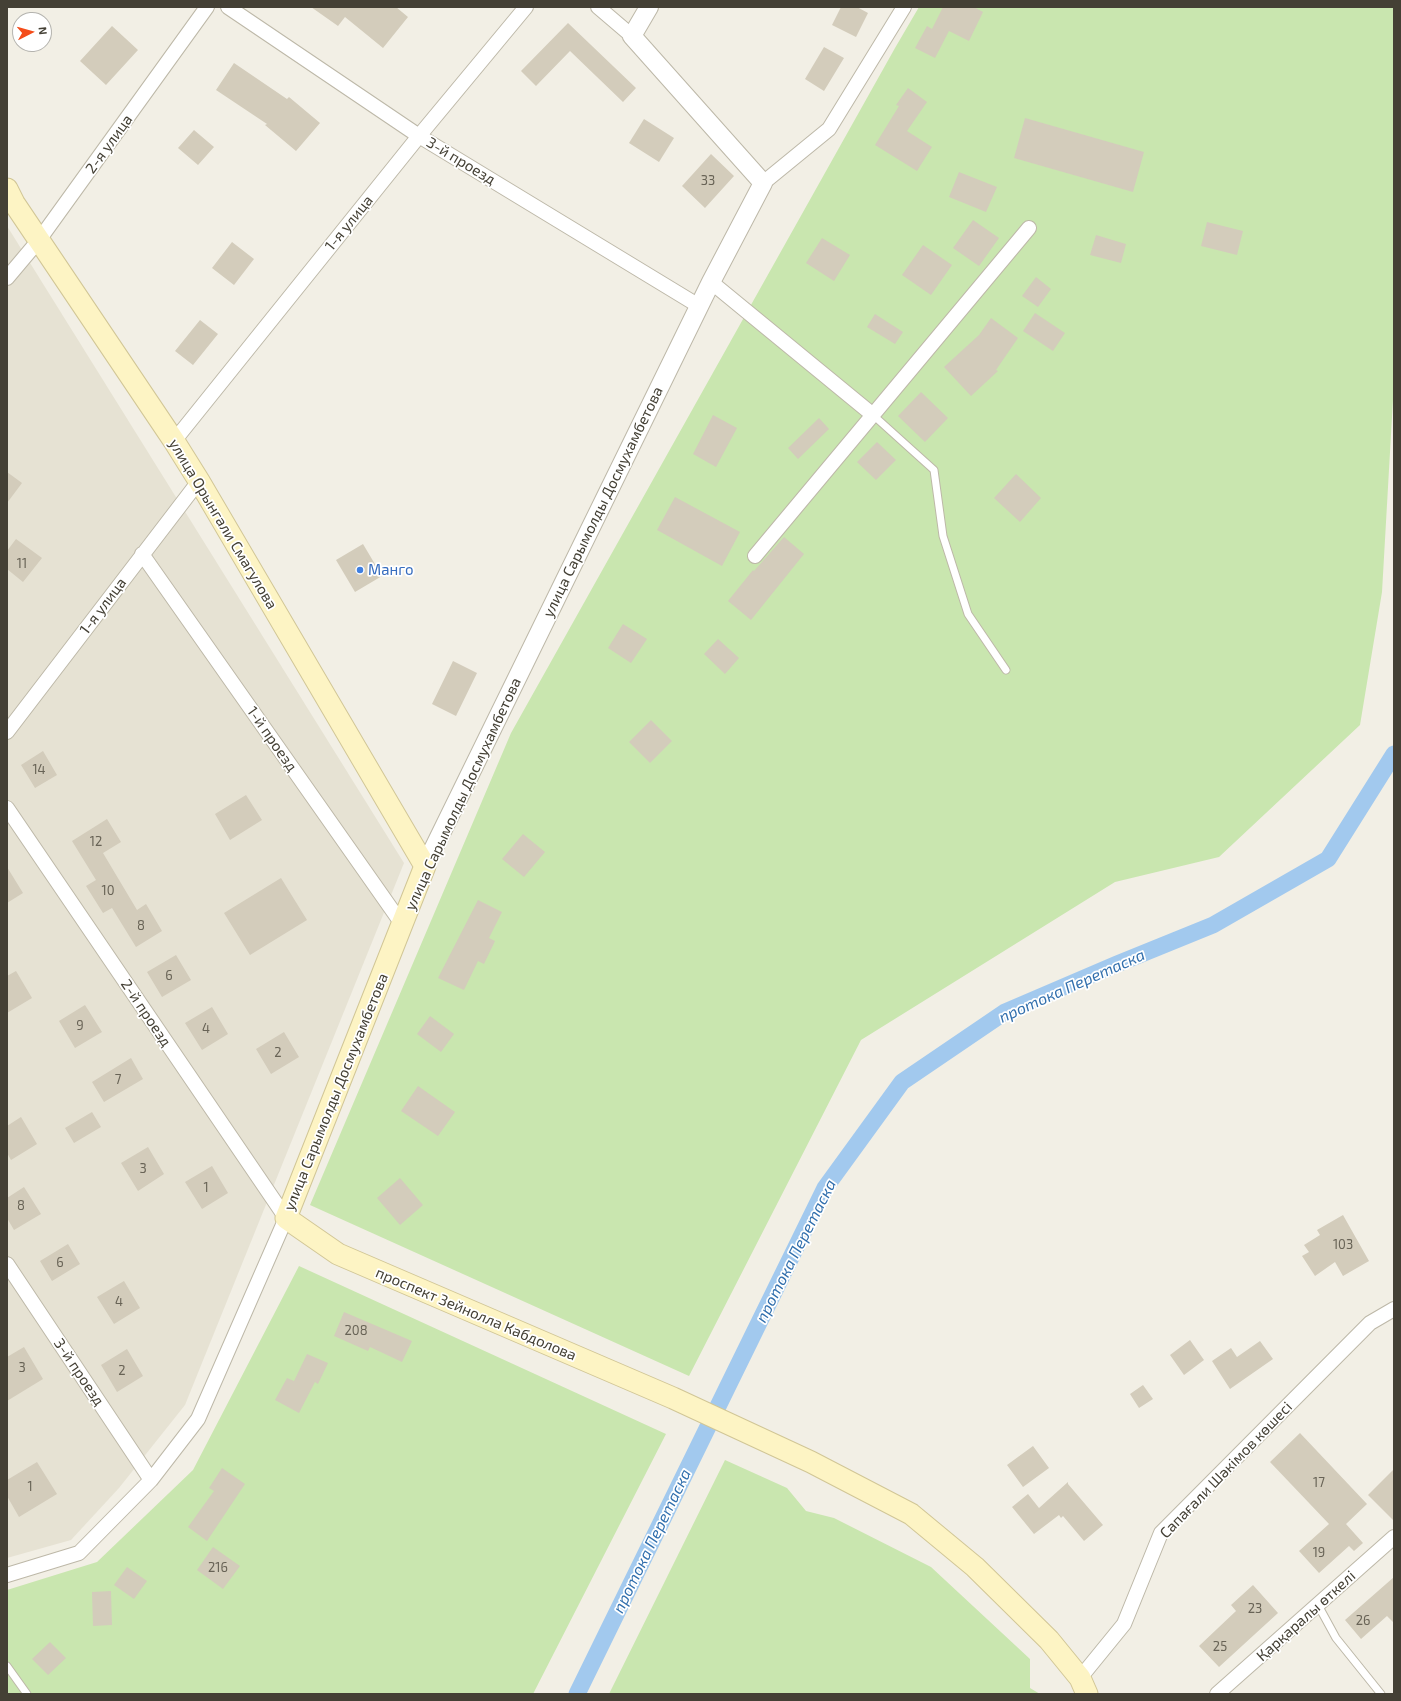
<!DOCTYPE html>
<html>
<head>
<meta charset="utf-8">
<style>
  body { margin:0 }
  #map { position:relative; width:1401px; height:1701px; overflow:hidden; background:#f2efe5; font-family:"Exo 2",sans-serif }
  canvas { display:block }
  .frame { position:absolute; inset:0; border:8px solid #444035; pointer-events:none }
  .north { position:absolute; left:12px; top:12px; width:40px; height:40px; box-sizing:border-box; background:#fff; border:1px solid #b4b3ae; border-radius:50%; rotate:84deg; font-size:11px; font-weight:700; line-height:16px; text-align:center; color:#444035 }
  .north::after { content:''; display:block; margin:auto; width:14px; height:18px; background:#f44c1a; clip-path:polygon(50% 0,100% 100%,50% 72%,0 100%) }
</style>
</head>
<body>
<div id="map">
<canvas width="1401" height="1701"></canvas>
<div class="frame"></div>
<div class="north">N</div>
</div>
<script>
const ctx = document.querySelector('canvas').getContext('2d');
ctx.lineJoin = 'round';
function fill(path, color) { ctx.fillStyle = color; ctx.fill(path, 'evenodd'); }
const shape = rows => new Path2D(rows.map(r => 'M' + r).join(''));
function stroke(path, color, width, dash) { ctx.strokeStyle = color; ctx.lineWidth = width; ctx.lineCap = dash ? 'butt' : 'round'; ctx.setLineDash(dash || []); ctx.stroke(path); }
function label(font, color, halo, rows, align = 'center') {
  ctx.font = font + ' "Exo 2",sans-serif'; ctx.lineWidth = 3.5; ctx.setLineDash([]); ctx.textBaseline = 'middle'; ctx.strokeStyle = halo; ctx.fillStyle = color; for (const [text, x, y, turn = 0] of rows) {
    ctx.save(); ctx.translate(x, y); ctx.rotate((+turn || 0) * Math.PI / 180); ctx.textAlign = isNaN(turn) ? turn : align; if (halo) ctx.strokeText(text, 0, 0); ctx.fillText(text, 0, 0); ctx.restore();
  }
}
fill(shape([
  [7,226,404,863,185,1405,119,1488,71,1540,7,1558]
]), '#e6e2d3');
fill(shape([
  [919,7,1394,7,1394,382,1382,592,1360,725,1219,857,1115,882,861,1040,689,1376,310,1205,511,733,895,48],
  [299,1266,666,1434,533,1694,7,1694,7,1590,97,1562,193,1470],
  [725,1460,787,1488,806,1511,834,1518,931,1567,1030,1659,1030,1688,1040,1694,609,1694]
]), '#c9e6af');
stroke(shape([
  [577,1694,825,1188,902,1082,1005,1012,1117,964,1213,925,1328,859,1394,754]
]), '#a2c9ee', 17);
fill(shape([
  [311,7,396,7,408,17,383,48,345,17,338,26],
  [841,7,857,7,868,13,856,37,832,25],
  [943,7,974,7,983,12,969,41,949,31,935,58,915,48,927,26,932,29],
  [568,23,636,88,623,102,570,51,536,86,521,71],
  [112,26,138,50,106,85,80,61],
  [824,47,844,58,824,91,805,79],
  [234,63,287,99,289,97,320,123,296,151,265,125,267,124,216,90],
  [908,88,927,102,907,131,932,147,917,171,875,145,899,106,896,105],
  [1025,118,1144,152,1133,192,1014,158],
  [644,119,674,138,659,162,629,143],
  [194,130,214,147,198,165,178,148],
  [711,154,734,176,705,208,682,186],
  [959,172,997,187,986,212,949,197],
  [973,220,999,238,979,266,953,248],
  [1207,222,1243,231,1237,255,1201,246],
  [1096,235,1126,244,1121,263,1090,255],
  [822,238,850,255,834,281,806,263],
  [232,242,254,259,234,285,212,268],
  [923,245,952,265,931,295,902,275],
  [1036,277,1051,289,1038,307,1022,296],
  [1035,313,1065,333,1053,351,1023,331],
  [875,314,903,332,895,344,867,327],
  [991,318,1018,338,996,370,998,371,971,396,944,367,979,335],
  [200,320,218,334,193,365,175,351],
  [921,392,948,418,925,442,898,416],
  [713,415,737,428,716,467,693,454],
  [819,418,829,429,798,459,788,448],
  [877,442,896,460,876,480,857,462],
  [7,472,22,483,7,503],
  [1016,474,1041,498,1020,522,994,498],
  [675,497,740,532,722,566,657,530],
  [784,537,804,554,751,620,728,601,753,570,754,571],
  [16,539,42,558,23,582,7,569,7,551],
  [363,544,382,576,355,592,336,560],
  [623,624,647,639,631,663,608,648],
  [718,639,739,658,725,674,704,654],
  [453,661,477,673,456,716,432,704],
  [651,720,672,741,650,763,629,742],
  [43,751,57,775,35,788,21,765],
  [246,795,262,820,230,840,215,814],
  [107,819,121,842,103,853,137,910,146,904,162,931,136,947,112,908,103,913,86,886,96,880,72,841],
  [523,834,545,852,524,877,502,859],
  [7,867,23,893,7,903],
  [281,878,307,920,250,955,224,913],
  [478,900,502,912,489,938,495,941,484,964,478,961,464,990,438,978],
  [176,955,191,980,162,997,147,972],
  [16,971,32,998,7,1013,7,976],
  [85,1005,102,1032,75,1048,59,1021],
  [212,1007,228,1034,202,1050,185,1023],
  [430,1016,454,1034,441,1052,417,1034],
  [284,1032,299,1057,271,1074,256,1049],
  [131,1058,143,1079,104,1102,92,1082],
  [418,1086,455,1112,438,1136,401,1111],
  [92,1112,101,1127,74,1143,65,1128],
  [21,1117,37,1144,11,1160,7,1153,7,1126],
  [148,1147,164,1174,138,1191,121,1163],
  [212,1166,228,1193,202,1209,185,1182],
  [400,1178,423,1205,400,1225,377,1198],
  [24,1187,41,1214,14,1230,7,1218,7,1198],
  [1343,1215,1369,1261,1343,1276,1335,1262,1315,1276,1302,1256,1309,1252,1304,1245,1320,1235,1317,1230],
  [68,1244,80,1264,52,1281,40,1261],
  [124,1281,140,1308,114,1324,97,1297],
  [344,1312,412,1341,402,1362,370,1347,368,1351,334,1336],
  [1190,1340,1204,1360,1184,1375,1170,1355],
  [1260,1341,1273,1359,1230,1389,1212,1361,1231,1348,1237,1357],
  [24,1347,43,1379,7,1401,7,1357],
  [127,1349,143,1376,117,1392,101,1365],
  [307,1354,328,1363,318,1384,315,1382,299,1413,275,1400,287,1378,294,1381],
  [1143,1385,1153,1399,1139,1408,1130,1394],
  [1300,1433,1367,1504,1346,1524,1363,1543,1354,1551,1349,1546,1319,1573,1299,1551,1329,1524,1270,1462],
  [1033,1446,1049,1468,1023,1487,1007,1465],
  [37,1462,57,1494,19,1517,7,1496,7,1480],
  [222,1468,245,1484,207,1541,188,1527,214,1491,209,1488],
  [1394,1469,1394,1521,1368,1495],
  [1068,1482,1068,1484,1103,1525,1084,1541,1063,1516,1061,1518,1059,1515,1034,1534,1012,1507,1028,1494,1039,1508],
  [213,1547,240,1566,223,1589,197,1570],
  [127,1567,147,1581,134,1599,114,1585],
  [1394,1577,1394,1623,1387,1616,1361,1639,1345,1620],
  [1253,1585,1278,1613,1219,1667,1199,1646,1236,1611,1231,1605],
  [111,1591,112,1625,93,1626,92,1592],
  [50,1642,66,1658,48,1675,32,1659]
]), '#d3ccbb');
const service = shape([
  [873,415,934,470,943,536,968,614,1006,670],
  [1318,1605,1336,1638,1381,1694],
  [7,1666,27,1694]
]);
const minor = shape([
  [228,7,419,136,699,306],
  [598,7,632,36],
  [763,183,829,129,904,7],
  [7,278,39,240,207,7],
  [711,282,873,415],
  [174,441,419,136,526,7],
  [142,554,402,924],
  [755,556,1029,228],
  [7,732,199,481],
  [7,808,286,1218,198,1419,151,1480,79,1553,7,1575],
  [7,1264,151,1480],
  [1080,1678,1124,1624,1161,1533,1370,1323,1394,1309],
  [1217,1694,1394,1537]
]);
const tertiary = shape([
  [425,866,711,282,763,183,632,36,649,7]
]);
const secondary = shape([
  [7,189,14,203,174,441,199,481,425,866,286,1218,338,1254,673,1398,811,1462,911,1514,975,1567,1049,1640,1080,1678,1087,1694]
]);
stroke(service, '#bdb8a8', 9);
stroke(minor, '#bdb8a8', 16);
stroke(tertiary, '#bdb8a8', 20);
stroke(secondary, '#d1c696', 23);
stroke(service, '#fff', 7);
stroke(minor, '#fff', 14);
stroke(tertiary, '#fff', 18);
stroke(secondary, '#fdf4c4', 21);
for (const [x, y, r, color] of [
  [360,570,4,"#3f7fe0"]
]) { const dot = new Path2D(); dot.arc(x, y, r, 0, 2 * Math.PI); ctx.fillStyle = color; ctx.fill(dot); stroke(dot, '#fff', 1.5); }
label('13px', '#686356', null, [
  ["33",708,181],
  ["11",22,564],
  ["14",39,770],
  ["12",96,842],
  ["10",108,891],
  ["8",141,926],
  ["6",169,976],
  ["9",80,1026],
  ["4",206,1029],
  ["2",278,1053],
  ["7",118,1080],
  ["3",143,1169],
  ["1",206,1188],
  ["8",21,1206],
  ["103",1343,1245],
  ["6",60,1263],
  ["4",119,1302],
  ["208",356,1331],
  ["3",22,1368],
  ["2",122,1371],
  ["17",1319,1483],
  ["1",30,1487],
  ["19",1319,1553],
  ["216",218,1568],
  ["23",1255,1609],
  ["26",1363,1621],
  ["25",1220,1647]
]);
label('15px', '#444035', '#fff', [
  ["2-я улица",109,144,-54],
  ["3-й проезд",461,161,31],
  ["1-я улица",349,223,-51],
  ["улица Сарымолды Досмухамбетова",603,502,-64],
  ["улица Орынгали Смагулова",223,524,59],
  ["1-я улица",103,606,-53],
  ["1-й проезд",272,739,55],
  ["улица Сарымолды Досмухамбетова",463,794,-65],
  ["2-й проезд",146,1013,56],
  ["улица Сарымолды Досмухамбетова",336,1092,-68],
  ["проспект Зейнолла Кабдолова",476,1314,23],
  ["3-й проезд",79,1372,56],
  ["Сапағали Шәкімов көшесі",1226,1470,-46],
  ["Қарқаралы өткелі",1306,1616,-42]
]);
label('15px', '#366cbe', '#fff', [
  ["Манго",368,570]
], 'left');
label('italic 16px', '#316fad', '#fff', [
  ["протока Перетаска",1072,986,-24],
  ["протока Перетаска",796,1251,-63],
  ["протока Перетаска",652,1541,-64]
]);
</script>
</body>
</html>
